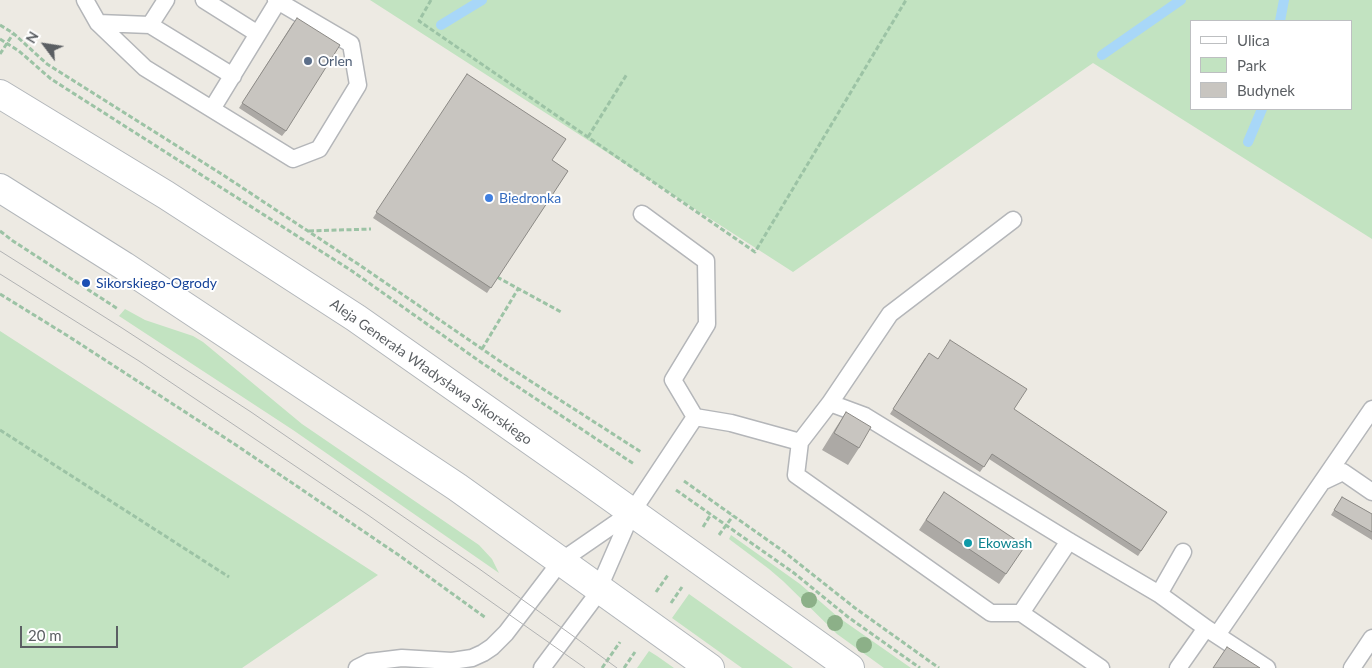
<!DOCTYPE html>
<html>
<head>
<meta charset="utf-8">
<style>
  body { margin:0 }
  #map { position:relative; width:1372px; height:668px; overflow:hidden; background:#edeae3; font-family:Lato,sans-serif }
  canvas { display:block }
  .legend { position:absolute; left:1190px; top:20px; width:162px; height:90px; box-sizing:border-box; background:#fff; border:1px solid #bdbfc1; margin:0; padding:6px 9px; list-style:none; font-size:15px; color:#5b5f63 }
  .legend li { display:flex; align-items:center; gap:10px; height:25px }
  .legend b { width:25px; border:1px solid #bdbfc1 }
  .north { position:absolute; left:20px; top:20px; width:50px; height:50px; -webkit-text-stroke:4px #fff; paint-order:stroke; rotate:301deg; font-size:14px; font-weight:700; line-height:20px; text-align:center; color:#5b5f63 }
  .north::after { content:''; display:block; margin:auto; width:18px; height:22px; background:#5b5f63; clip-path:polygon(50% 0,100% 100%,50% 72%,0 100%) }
  .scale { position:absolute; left:20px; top:626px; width:98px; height:22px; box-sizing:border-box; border:2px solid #5b5f63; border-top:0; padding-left:6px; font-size:15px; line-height:18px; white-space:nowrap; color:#5b5f63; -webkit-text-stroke:4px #fff; paint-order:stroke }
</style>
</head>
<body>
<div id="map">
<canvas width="1372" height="668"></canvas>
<ul class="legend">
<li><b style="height:6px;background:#fff"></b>Ulica</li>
<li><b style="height:14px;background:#c2e3c1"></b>Park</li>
<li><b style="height:14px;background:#c8c5c0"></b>Budynek</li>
</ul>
<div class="north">N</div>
<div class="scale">20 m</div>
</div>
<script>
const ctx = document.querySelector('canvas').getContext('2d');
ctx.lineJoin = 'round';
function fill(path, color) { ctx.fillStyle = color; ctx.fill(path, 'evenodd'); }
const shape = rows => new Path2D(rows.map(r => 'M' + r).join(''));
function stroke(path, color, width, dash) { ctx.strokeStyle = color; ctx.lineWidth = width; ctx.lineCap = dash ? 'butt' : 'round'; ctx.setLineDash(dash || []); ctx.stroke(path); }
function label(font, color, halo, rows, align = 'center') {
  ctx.font = font + ' Lato,sans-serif'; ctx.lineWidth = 4; ctx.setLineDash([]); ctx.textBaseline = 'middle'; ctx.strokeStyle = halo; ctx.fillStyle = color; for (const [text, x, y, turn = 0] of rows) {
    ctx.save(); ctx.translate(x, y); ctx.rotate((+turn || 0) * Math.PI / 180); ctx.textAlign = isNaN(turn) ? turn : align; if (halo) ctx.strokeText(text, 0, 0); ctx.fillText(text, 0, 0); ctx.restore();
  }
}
fill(shape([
  [370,0,1372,0,1372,239,1093,63,793,272],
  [1191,21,1351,21,1351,109,1191,109],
  [125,309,145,320,193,336,203,342,302,424,479,545,492,559,499,573,293,430,119,316],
  [0,331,378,575,242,668,0,668],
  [731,535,800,584,838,617,911,668,884,668,837,634,783,581,769,569,729,539],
  [689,594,793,668,742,668,672,618],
  [649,651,657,656,674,668,637,668]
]), '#c2e3c1');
stroke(shape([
  [1280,21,1284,0],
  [441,25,482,0],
  [1102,55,1181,0],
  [1248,142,1262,109]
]), '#a8d7f8', 10);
const service = shape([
  [85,0,98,23,145,68,293,159,319,149,358,85,351,44,276,0],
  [204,0,258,34],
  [98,23,150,25,166,0],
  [150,25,233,76],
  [212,109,278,1],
  [642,214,706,261,707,324,673,380,695,417],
  [830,403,890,314,1013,220],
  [695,417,731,423,800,442],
  [1324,481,1343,472,1372,492],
  [1069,541,1021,613,991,613,796,475,800,442,830,403,865,416,1069,541,1159,594,1206,628,1267,668],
  [1159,594,1183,552],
  [1021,613,1101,668],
  [1217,635,1372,409],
  [357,668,369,662,402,658,452,661,472,658,483,653,492,647,506,633,561,561,632,512],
  [542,668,595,597,632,512,695,417],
  [1178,668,1206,628],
  [1352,668,1372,638]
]);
const secondary = shape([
  [0,94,166,195,356,318,587,480,850,668],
  [0,188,124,266,457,487,710,668]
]);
stroke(service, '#b4b6b9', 19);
stroke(secondary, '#b2b6ba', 30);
stroke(shape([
  [431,0,419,21,755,252,906,0],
  [0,25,13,33,47,64,223,175,361,266,504,364,641,452],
  [0,39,19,51,51,79,352,271,482,363,634,464],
  [0,54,13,34],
  [588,137,627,74],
  [0,231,13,241,118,309],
  [309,231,371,229],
  [497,277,561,312],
  [0,294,68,336,236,445,400,556,486,618],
  [482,349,518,289],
  [0,430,229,577],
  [684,481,783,551,855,608,939,668],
  [676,490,794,573,848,617,920,668],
  [703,527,711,514],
  [719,535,733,516],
  [656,592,668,575],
  [671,603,682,587],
  [602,668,620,642],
  [624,668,635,652]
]), '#9cc3a5', 3, [5, 2.5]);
stroke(service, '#fff', 16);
stroke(secondary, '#fff', 28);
stroke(shape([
  [0,251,122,328,251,412,478,568,569,633,617,668],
  [0,274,139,361,368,515,585,668]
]), '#b1b2b3', 1);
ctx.fillStyle = '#8cb088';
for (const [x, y] of [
  [809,600],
  [835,623],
  [864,645]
]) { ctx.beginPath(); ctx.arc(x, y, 8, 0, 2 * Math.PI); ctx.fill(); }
fill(shape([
  [293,23,286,131,282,136,239,108],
  [467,74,552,160,568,171,487,293,373,218],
  [925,358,938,359,1167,512,1138,556,989,459,980,472,890,414],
  [846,412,859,448,848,465,822,450,835,429],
  [944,492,1006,574,999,584,919,530],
  [1342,497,1372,514,1372,540,1331,515]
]), '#aca9a5');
const building = shape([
  [297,18,340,45,286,131,242,103,297,18],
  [467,74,566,139,552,160,568,171,491,288,376,212,467,74],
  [950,340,1027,389,1014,409,1167,512,1141,551,992,454,984,467,893,409,929,353,938,359,950,340],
  [846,412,871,427,859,448,834,433,846,412],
  [944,492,1025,546,1006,574,926,520,944,492],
  [1342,497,1372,514,1372,532,1334,510,1342,497],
  [1227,647,1260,668,1213,668,1227,647]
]);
fill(building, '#c8c5c0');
stroke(building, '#8c8a86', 1);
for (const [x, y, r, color] of [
  [308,61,5,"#5c6f8a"],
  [489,198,5,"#3f7fe0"],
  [86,283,5,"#1a4fb4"],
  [968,543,5,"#0f9aa8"]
]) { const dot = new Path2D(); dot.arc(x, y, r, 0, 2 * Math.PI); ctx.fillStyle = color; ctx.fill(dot); stroke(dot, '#fff', 2); }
label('14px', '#4e5e75', '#fff', [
  ["Orlen",318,61]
], 'left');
label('14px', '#366cbe', '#fff', [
  ["Biedronka",499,198]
], 'left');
label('14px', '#164399', '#fff', [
  ["Sikorskiego-Ogrody",96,283]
], 'left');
label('14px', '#5b5f63', '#fff', [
  ["Aleja Generała Władysława Sikorskiego",431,372,35]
]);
label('14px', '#0d838f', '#fff', [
  ["Ekowash",978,543]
], 'left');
</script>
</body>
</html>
